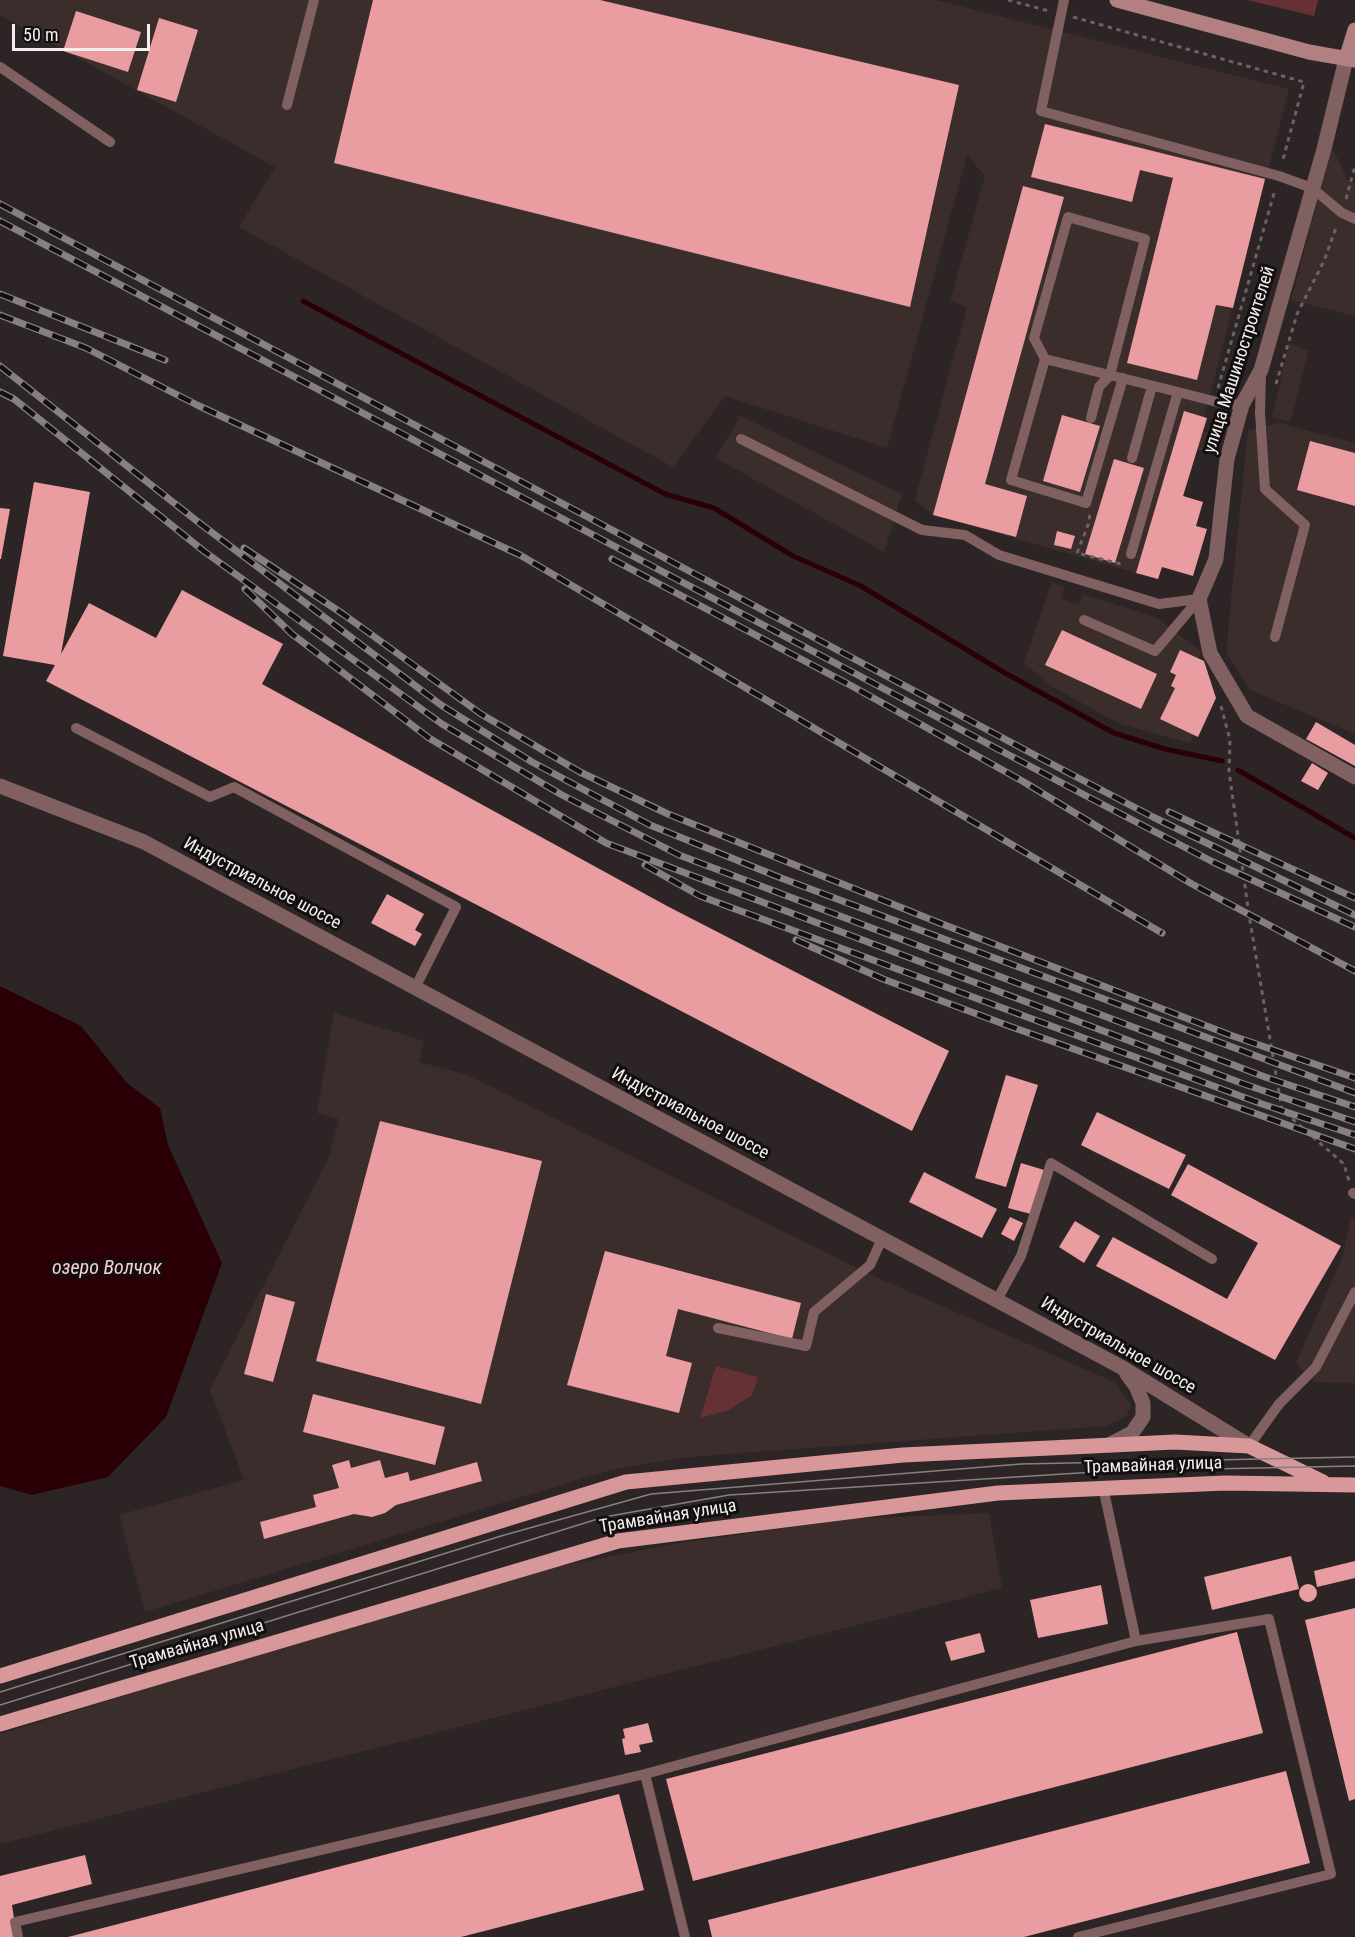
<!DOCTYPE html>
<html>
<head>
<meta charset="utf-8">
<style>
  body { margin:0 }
  #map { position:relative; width:1355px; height:1937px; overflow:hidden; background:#2d2525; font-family:"Roboto Condensed",sans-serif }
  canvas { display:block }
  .scale { position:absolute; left:12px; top:24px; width:138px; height:27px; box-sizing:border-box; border:3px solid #f4efef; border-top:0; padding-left:8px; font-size:18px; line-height:21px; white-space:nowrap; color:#f4efef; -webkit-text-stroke:4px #130f0f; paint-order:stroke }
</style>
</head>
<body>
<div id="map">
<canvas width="1355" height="1937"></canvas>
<div class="scale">50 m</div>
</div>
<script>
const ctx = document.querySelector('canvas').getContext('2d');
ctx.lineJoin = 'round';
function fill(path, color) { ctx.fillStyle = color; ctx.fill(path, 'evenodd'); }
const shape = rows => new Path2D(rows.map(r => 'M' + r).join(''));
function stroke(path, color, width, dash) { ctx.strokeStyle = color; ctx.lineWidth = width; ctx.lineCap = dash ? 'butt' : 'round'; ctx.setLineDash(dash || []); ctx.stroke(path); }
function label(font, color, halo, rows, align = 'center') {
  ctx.font = font + ' "Roboto Condensed",sans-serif'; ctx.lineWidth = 6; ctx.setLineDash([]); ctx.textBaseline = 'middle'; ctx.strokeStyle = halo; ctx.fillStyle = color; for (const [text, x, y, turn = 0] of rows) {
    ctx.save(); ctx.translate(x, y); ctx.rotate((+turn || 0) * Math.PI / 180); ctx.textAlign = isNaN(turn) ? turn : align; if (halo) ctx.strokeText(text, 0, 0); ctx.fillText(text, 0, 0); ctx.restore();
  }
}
fill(shape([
  [0,0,935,0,1289,89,1201,430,1211,434,1207,452,1197,450,1158,579,933,515,915,500,967,307,950,301,985,176,967,155,887,448,725,396,673,467,239,227,275,167,0,15],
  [1332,148,1348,180,1355,183,1355,316,1291,300],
  [1289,344,1309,350,1290,422,1272,417],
  [740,416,902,494,884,552,716,458],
  [1279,423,1355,443,1355,734,1250,690,1226,652,1248,430],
  [1052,582,1064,587,1061,599,1079,605,1083,594,1157,618,1202,652,1185,678,1213,691,1190,743,1120,724,1053,687,1024,663],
  [334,1013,424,1041,419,1062,465,1074,867,1273,1114,1382,1131,1404,1126,1417,1105,1426,689,1457,610,1470,145,1612,119,1515,244,1480,210,1390,329,1157,339,1119,317,1113],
  [1351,1217,1355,1218,1355,1383,1314,1382,1296,1363,1342,1258],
  [989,1513,1002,1588,0,1844,0,1734,520,1574,673,1544,850,1519]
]), '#3c2d2d');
fill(shape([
  [1247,0,1318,0,1314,16],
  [716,1366,758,1377,752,1395,729,1410,700,1418]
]), '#653135');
fill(shape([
  [0,986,81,1026,127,1083,160,1108,168,1145,222,1263,166,1417,108,1477,32,1495,0,1486]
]), '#2a0006');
stroke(shape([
  [303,301,665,494,714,508,793,556,861,586,1005,673,1114,733,1165,749,1222,761],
  [1238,770,1355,838]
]), '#2a0006', 5);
fill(shape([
  [373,0,600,0,959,85,910,307,334,163],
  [76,11,141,32,128,72,63,51],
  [159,18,198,30,176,102,137,90],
  [1045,124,1265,179,1233,308,1216,305,1197,380,1127,363,1173,178,1140,170,1132,202,1031,177],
  [1023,186,1064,197,985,484,1027,496,1016,537,933,515],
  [1184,411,1207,418,1183,496,1203,502,1196,526,1207,529,1193,576,1162,567,1158,579,1136,573],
  [1062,415,1100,426,1080,492,1043,481],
  [1310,441,1355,453,1355,506,1297,490],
  [1114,459,1144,468,1115,563,1085,554],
  [34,482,90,492,61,654,89,603,156,638,182,590,283,644,262,684,667,906,949,1051,912,1131,46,681,55,665,3,656],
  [0,508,10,509,1,559,0,559],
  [1057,531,1075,536,1071,549,1054,545],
  [1062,630,1157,674,1141,709,1045,665],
  [1180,650,1204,661,1216,698,1198,737,1160,719,1175,688,1171,686,1176,675,1170,672],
  [1316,722,1355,745,1355,766,1306,739],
  [1312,763,1328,773,1318,790,1301,781],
  [387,894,424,914,415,930,422,934,415,946,371,923],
  [1006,1075,1038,1085,1006,1187,975,1178],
  [1097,1112,1186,1155,1169,1189,1081,1145],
  [380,1121,542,1161,481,1404,316,1361],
  [1021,1163,1044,1170,1031,1214,1008,1208],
  [1188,1164,1341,1246,1275,1360,1096,1266,1113,1237,1227,1299,1258,1243,1171,1195],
  [924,1172,997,1209,982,1238,909,1202],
  [1010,1217,1023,1223,1014,1241,1001,1234],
  [1075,1221,1100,1236,1084,1263,1059,1247],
  [605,1251,801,1303,792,1339,678,1309,666,1356,692,1363,679,1413,567,1385],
  [266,1294,295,1302,273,1382,244,1374],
  [313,1394,445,1427,435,1465,303,1432],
  [349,1460,351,1468,380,1460,385,1478,408,1472,410,1481,477,1462,482,1481,396,1505,385,1513,372,1517,354,1514,264,1539,260,1522,316,1507,313,1495,339,1488,332,1465],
  [1291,1556,1299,1589,1212,1610,1204,1577],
  [1355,1561,1355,1578,1317,1587,1314,1571],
  '1299 1593a9 9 0 1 1 18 0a9 9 0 1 1-18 0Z',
  [1101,1585,1108,1624,1038,1638,1030,1600],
  [1355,1608,1355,1799,1349,1801,1305,1620],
  [1237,1632,1263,1733,693,1881,666,1779],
  [980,1633,985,1652,951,1661,945,1642],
  [648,1723,653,1742,639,1745,641,1752,625,1755,622,1739,625,1738,623,1729],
  [1286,1771,1310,1863,1024,1937,712,1937,708,1920],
  [619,1794,644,1890,461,1937,68,1937],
  [85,1855,92,1884,12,1905,17,1937,0,1937,0,1876]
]), '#e99da0');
stroke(shape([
  [1008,0,1049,11],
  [1073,17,1304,82,1282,163],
  [1346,199,1355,166],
  [1276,384,1297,314,1324,261,1337,225],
  [1218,388,1275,190],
  [1089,515,1090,520,1077,553,1121,564],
  [1221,706,1230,740,1229,771,1249,915,1282,1110,1344,1164,1349,1181]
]), '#6b6363', 3, [4.5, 4.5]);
stroke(shape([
  [1064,0,1041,111,1279,176,1312,188,1342,213,1355,219],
  [0,67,110,142],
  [287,105,314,0],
  [1045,359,1034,338,1068,217,1145,239,1110,375,1099,387,1091,418],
  [1261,373,1260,413,1265,489,1305,525,1275,637],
  [1123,378,1086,503,1011,480,1045,359,1178,392,1221,403,1242,405],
  [741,439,922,530,965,535,999,555,1159,604,1199,599],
  [1132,458,1152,386],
  [1131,554,1178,392],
  [1084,620,1155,651,1199,599],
  [76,728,210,797,234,787,456,907,415,988],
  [1353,1193,1355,1194],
  [997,1300,1021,1256,1051,1163,1212,1259],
  [718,1328,806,1346,814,1312,870,1265,882,1239],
  [1249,1446,1279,1404,1316,1367,1355,1292],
  [1103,1487,1136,1641],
  [645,1774,685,1937],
  [18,1937,15,1922,645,1774,1136,1641,1269,1619,1331,1874,1078,1937]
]), '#806061', 10);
stroke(shape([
  [1346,59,1324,149,1261,370,1242,405,1227,459,1216,559,1199,599,1210,653,1247,716,1355,777]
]), '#806061', 15);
stroke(shape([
  [0,786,144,842,1121,1367,1249,1446],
  [1109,1445,1132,1433,1143,1417,1143,1403,1136,1386,1127,1374]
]), '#806061', 15);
stroke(shape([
  [1117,0,1309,52,1355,60],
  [1346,59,1355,30]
]), '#b28081', 15);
stroke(shape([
  [0,1676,626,1482,903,1455,1175,1442,1249,1446,1323,1482],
  [0,1724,618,1541,998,1493,1225,1483,1355,1485]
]), '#d8989a', 15);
stroke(shape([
  [0,1692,501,1536,651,1494,1021,1464,1355,1457],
  [0,1705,604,1517,729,1495,1111,1471,1355,1466]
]), '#878080', 1.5);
const rail = shape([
  [0,204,1046,761,1153,817,1355,915],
  [0,221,1094,800,1213,862,1355,927],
  [0,294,165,360],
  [0,315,86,348,197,405,520,555,1162,933],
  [0,366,202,525,441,705,532,762,650,825,781,878,1355,1093],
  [0,392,14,399,205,552,442,724,562,795,679,855,1265,1077,1355,1107],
  [244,548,343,614,481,714,580,772,668,814,937,922,1230,1035,1355,1078],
  [612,559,850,685,1024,782,1192,884,1355,971],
  [245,589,292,634,429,738,606,843,1241,1083,1355,1122],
  [1169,812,1355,898],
  [645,865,700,896,1262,1104,1355,1135],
  [796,940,883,979,1009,1026,1355,1149]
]);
stroke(rail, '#878080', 7);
stroke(rail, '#130f0f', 4.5, [14]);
label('18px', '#f4efef', '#130f0f', [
  ["улица Машиностроителей",1240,360,-72],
  ["Индустриальное шоссе",262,884,28],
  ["Индустриальное шоссе",690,1114,28],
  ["Индустриальное шоссе",1118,1346,30],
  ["Трамвайная улица",1153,1466,-2],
  ["Трамвайная улица",668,1517,-9],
  ["Трамвайная улица",197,1645,-16]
]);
label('italic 20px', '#facfcf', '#130f0f', [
  ["озеро Волчок",107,1269]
]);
</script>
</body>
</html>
